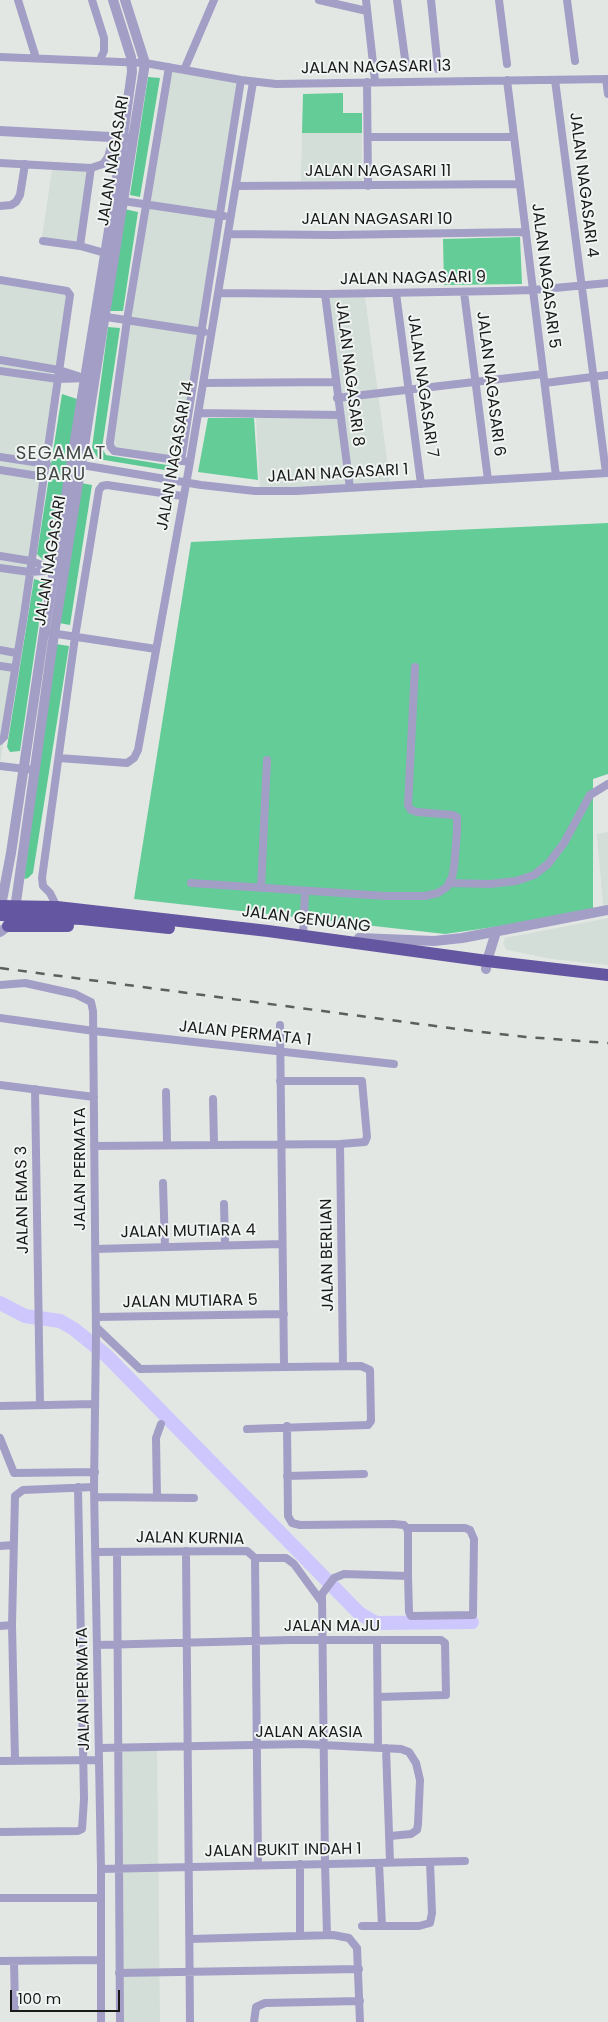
<!DOCTYPE html>
<html>
<head>
<meta charset="utf-8">
<style>
  body { margin:0 }
  #map { position:relative; width:608px; height:2022px; overflow:hidden; background:#e3e7e4; font-family:Poppins,sans-serif }
  canvas { display:block }
  .scale { position:absolute; left:10px; top:1990px; width:110px; height:22px; box-sizing:border-box; border:2px solid #181918; border-top:0; padding-left:6px; font-size:15px; line-height:18px; white-space:nowrap; color:#181918; -webkit-text-stroke:4px #f0f4f2; paint-order:stroke }
</style>
</head>
<body>
<div id="map">
<canvas width="608" height="2022"></canvas>
<div class="scale">100 m</div>
</div>
<script>
const ctx = document.querySelector('canvas').getContext('2d');
ctx.lineJoin = 'round';
function fill(path, color) { ctx.fillStyle = color; ctx.fill(path, 'evenodd'); }
const shape = rows => new Path2D(rows.map(r => 'M' + r).join(''));
function stroke(path, color, width, dash) { ctx.strokeStyle = color; ctx.lineWidth = width; ctx.lineCap = dash ? 'butt' : 'round'; ctx.setLineDash(dash || []); ctx.stroke(path); }
function label(font, color, halo, rows, align = 'center') {
  ctx.font = font + ' Poppins,sans-serif'; ctx.lineWidth = 4; ctx.setLineDash([]); ctx.textBaseline = 'middle'; ctx.strokeStyle = halo; ctx.fillStyle = color; for (const [text, x, y, turn = 0] of rows) {
    ctx.save(); ctx.translate(x, y); ctx.rotate((+turn || 0) * Math.PI / 180); ctx.textAlign = isNaN(turn) ? turn : align; if (halo) ctx.strokeText(text, 0, 0); ctx.fillText(text, 0, 0); ctx.restore();
  }
}
fill(shape([
  [166,69,243,83,183,463,113,453,108,436],
  [302,133,362,133,362,182,301,181],
  [53,163,92,165,82,249,41,244],
  [0,277,73,296,0,764],
  [365,297,390,482,260,489,256,417,337,418,323,298],
  [608,832,608,905,603,906,597,834],
  [608,918,608,965,552,959,507,950,503,944,505,938],
  [157,1744,160,2022,117,2022,116,1745]
]), '#d2ded7');
fill(shape([
  [343,93,343,113,362,113,362,133,302,133,303,94],
  [520,237,522,284,444,285,443,239],
  [208,418,254,418,258,480,198,472],
  [608,523,608,774,593,779,593,913,445,934,134,899,191,542]
]), '#63cc97');
fill(shape([
  [148,77,160,78,140,197,130,195],
  [124,209,138,212,123,311,110,311],
  [108,327,120,328,102,448,106,455,179,467,177,472,98,459,92,448],
  [62,394,77,399,53,552,43,560,37,554],
  [81,483,92,485,70,625,59,623],
  [34,579,45,582,20,751,10,752,7,747],
  [56,644,69,646,33,873,28,878,24,879]
]), '#5cc893');
stroke(shape([
  [0,1303,25,1316,60,1321,74,1329,106,1355,359,1613,376,1623,472,1622]
]), '#cdc7fe', 14);
stroke(shape([
  [18,0,36,58],
  [92,0,104,38,104,51,100,60],
  [319,0,367,11],
  [366,0,375,81],
  [397,0,406,66],
  [431,0,438,69],
  [499,0,507,64],
  [567,0,575,61],
  [0,57,145,63,241,80,276,84,608,79],
  [169,67,127,320,110,442,110,446,114,451,190,462],
  [184,70,214,0],
  [606,79,608,94],
  [507,80,556,476],
  [555,80,606,473],
  [367,82,368,186],
  [368,137,514,137],
  [0,163,91,168,103,164,108,157,114,136],
  [236,186,520,184],
  [123,201,224,216],
  [0,206,11,205,16,202,20,195,25,164],
  [228,234,333,235,526,232],
  [43,241,80,246,105,253],
  [80,246,91,168],
  [0,280,67,291,70,295,24,615,4,737,0,741],
  [464,292,488,480],
  [218,293,325,294,498,291,533,290,608,283],
  [396,293,421,484],
  [325,294,350,488],
  [100,316,204,332],
  [0,360,59,370,78,376],
  [0,371,58,379,90,378],
  [203,383,335,382],
  [545,383,608,375],
  [337,398,543,374],
  [198,413,340,415],
  [0,457,47,464],
  [181,461,241,80],
  [76,464,201,485,255,491,296,491,608,473],
  [0,470,45,477],
  [0,556,31,561,53,569],
  [0,568,30,572,58,570],
  [44,632,156,649],
  [0,650,16,653],
  [0,666,14,668],
  [59,758,127,763,134,758,138,750,190,462,253,82],
  [0,766,34,770],
  [191,883,386,896,425,896,438,893,447,887,452,877,454,867,457,832,457,817,453,815,417,812,411,810,408,805,415,667],
  [449,883,490,884,516,881,534,875,548,864,564,843,590,795,608,784],
  [261,888,267,760],
  [57,907,50,893,43,886,42,878,75,637,99,490,102,486,107,485,182,496],
  [303,935,305,892],
  [0,985,25,983,75,994,91,1002,93,1011,96,1336,94,1487,101,1869,101,2022],
  [0,1018,94,1031,394,1064],
  [280,1025,284,1366],
  [0,1085,94,1097],
  [35,1089,40,1405],
  [166,1092,167,1144],
  [213,1099,214,1144],
  [340,1144,343,1366],
  [94,1146,340,1144,365,1142,367,1137,362,1081,280,1081],
  [163,1183,165,1247],
  [224,1204,225,1245],
  [95,1249,282,1244],
  [96,1317,284,1314],
  [96,1327,140,1369,361,1366,370,1370,371,1421,368,1425,247,1429],
  [0,1406,95,1404],
  [287,1426,288,1516,292,1523,300,1525,393,1524,404,1525,407,1528,408,1532,408,1576,344,1574,334,1578,322,1594,325,1864,327,1935],
  [0,1438,14,1473,95,1472],
  [287,1476,364,1474],
  [95,1497,194,1498],
  [157,1497,156,1438,161,1424],
  [407,1528,465,1528,470,1530,474,1539,473,1615,411,1616,409,1612,408,1576],
  [0,1546,13,1545],
  [186,1551,190,2022],
  [95,1552,247,1551,255,1558,286,1558,294,1564,321,1601],
  [117,1552,120,2022],
  [255,1558,258,1864],
  [0,1626,12,1625],
  [377,1640,378,1747],
  [97,1645,290,1640,441,1640,445,1643,446,1695,378,1697],
  [99,1748,303,1744,401,1749,409,1752,416,1763,420,1780,418,1824,417,1830,411,1834,390,1836],
  [386,1748,390,1862],
  [15,1760,12,1625,15,1496,23,1490,94,1487],
  [0,1761,99,1760],
  [0,1832,78,1831,82,1829,84,1799,78,1487],
  [379,1863,382,1926],
  [300,1864,300,1936],
  [101,1869,465,1861],
  [0,1898,101,1898],
  [362,1926,419,1926,430,1923,432,1913,430,1862],
  [190,1939,333,1935,349,1938,357,1948,360,2022],
  [0,1961,101,1960],
  [14,1961,15,2007],
  [119,1973,359,1969],
  [254,2022,256,2007,265,2003,360,2001]
]), '#a39ec6', 8);
stroke(shape([
  [0,131,129,138],
  [0,911,11,853,44,632,114,199,132,72,131,57,113,0],
  [0,932,8,926,14,916,54,634,145,63,125,0],
  [359,938,434,941,462,938,608,910],
  [486,969,487,961,496,932]
]), '#a39ec6', 10);
stroke(shape([
  [0,906,57,907,268,931,487,961,608,975],
  [0,915,82,919,169,928],
  [8,926,68,926]
]), '#6456a1', 12);
stroke(shape([
  [0,968,465,1030,526,1037,608,1043]
]), '#5d5f5d', 2.5, [9, 9]);
label('16px', '#181918', '#f0f4f2', [
  ["JALAN NAGASARI 13",376,68,-1],
  ["JALAN NAGASARI",114,161,-81],
  ["JALAN NAGASARI 11",378,172],
  ["JALAN NAGASARI 4",583,185,83],
  ["JALAN NAGASARI 10",377,220],
  ["JALAN NAGASARI 5",545,276,83],
  ["JALAN NAGASARI 9",413,279,-1],
  ["JALAN NAGASARI 8",349,374,83],
  ["JALAN NAGASARI 6",490,384,83],
  ["JALAN NAGASARI 7",422,386,82],
  ["JALAN NAGASARI 14",176,456,-80],
  ["JALAN NAGASARI 1",338,474,-3],
  ["JALAN NAGASARI",51,561,-81],
  ["JALAN GENUANG",306,920,7],
  ["JALAN PERMATA 1",245,1034,6],
  ["JALAN PERMATA",81,1169,-90],
  ["JALAN EMAS 3",23,1200,-91],
  ["JALAN MUTIARA 4",188,1232,-1],
  ["JALAN BERLIAN",328,1255,-91],
  ["JALAN MUTIARA 5",190,1302,-1],
  ["JALAN KURNIA",190,1539,1],
  ["JALAN MAJU",332,1627],
  ["JALAN PERMATA",84,1689,-91],
  ["JALAN AKASIA",309,1733],
  ["JALAN BUKIT INDAH 1",283,1851,-1]
]);
ctx.letterSpacing = '1px';
label('18px', '#444745', '#f0f4f2', [
  ["SEGAMAT",61,454],
  ["BARU",61,475]
]);
ctx.letterSpacing = '0px';
</script>
</body>
</html>
